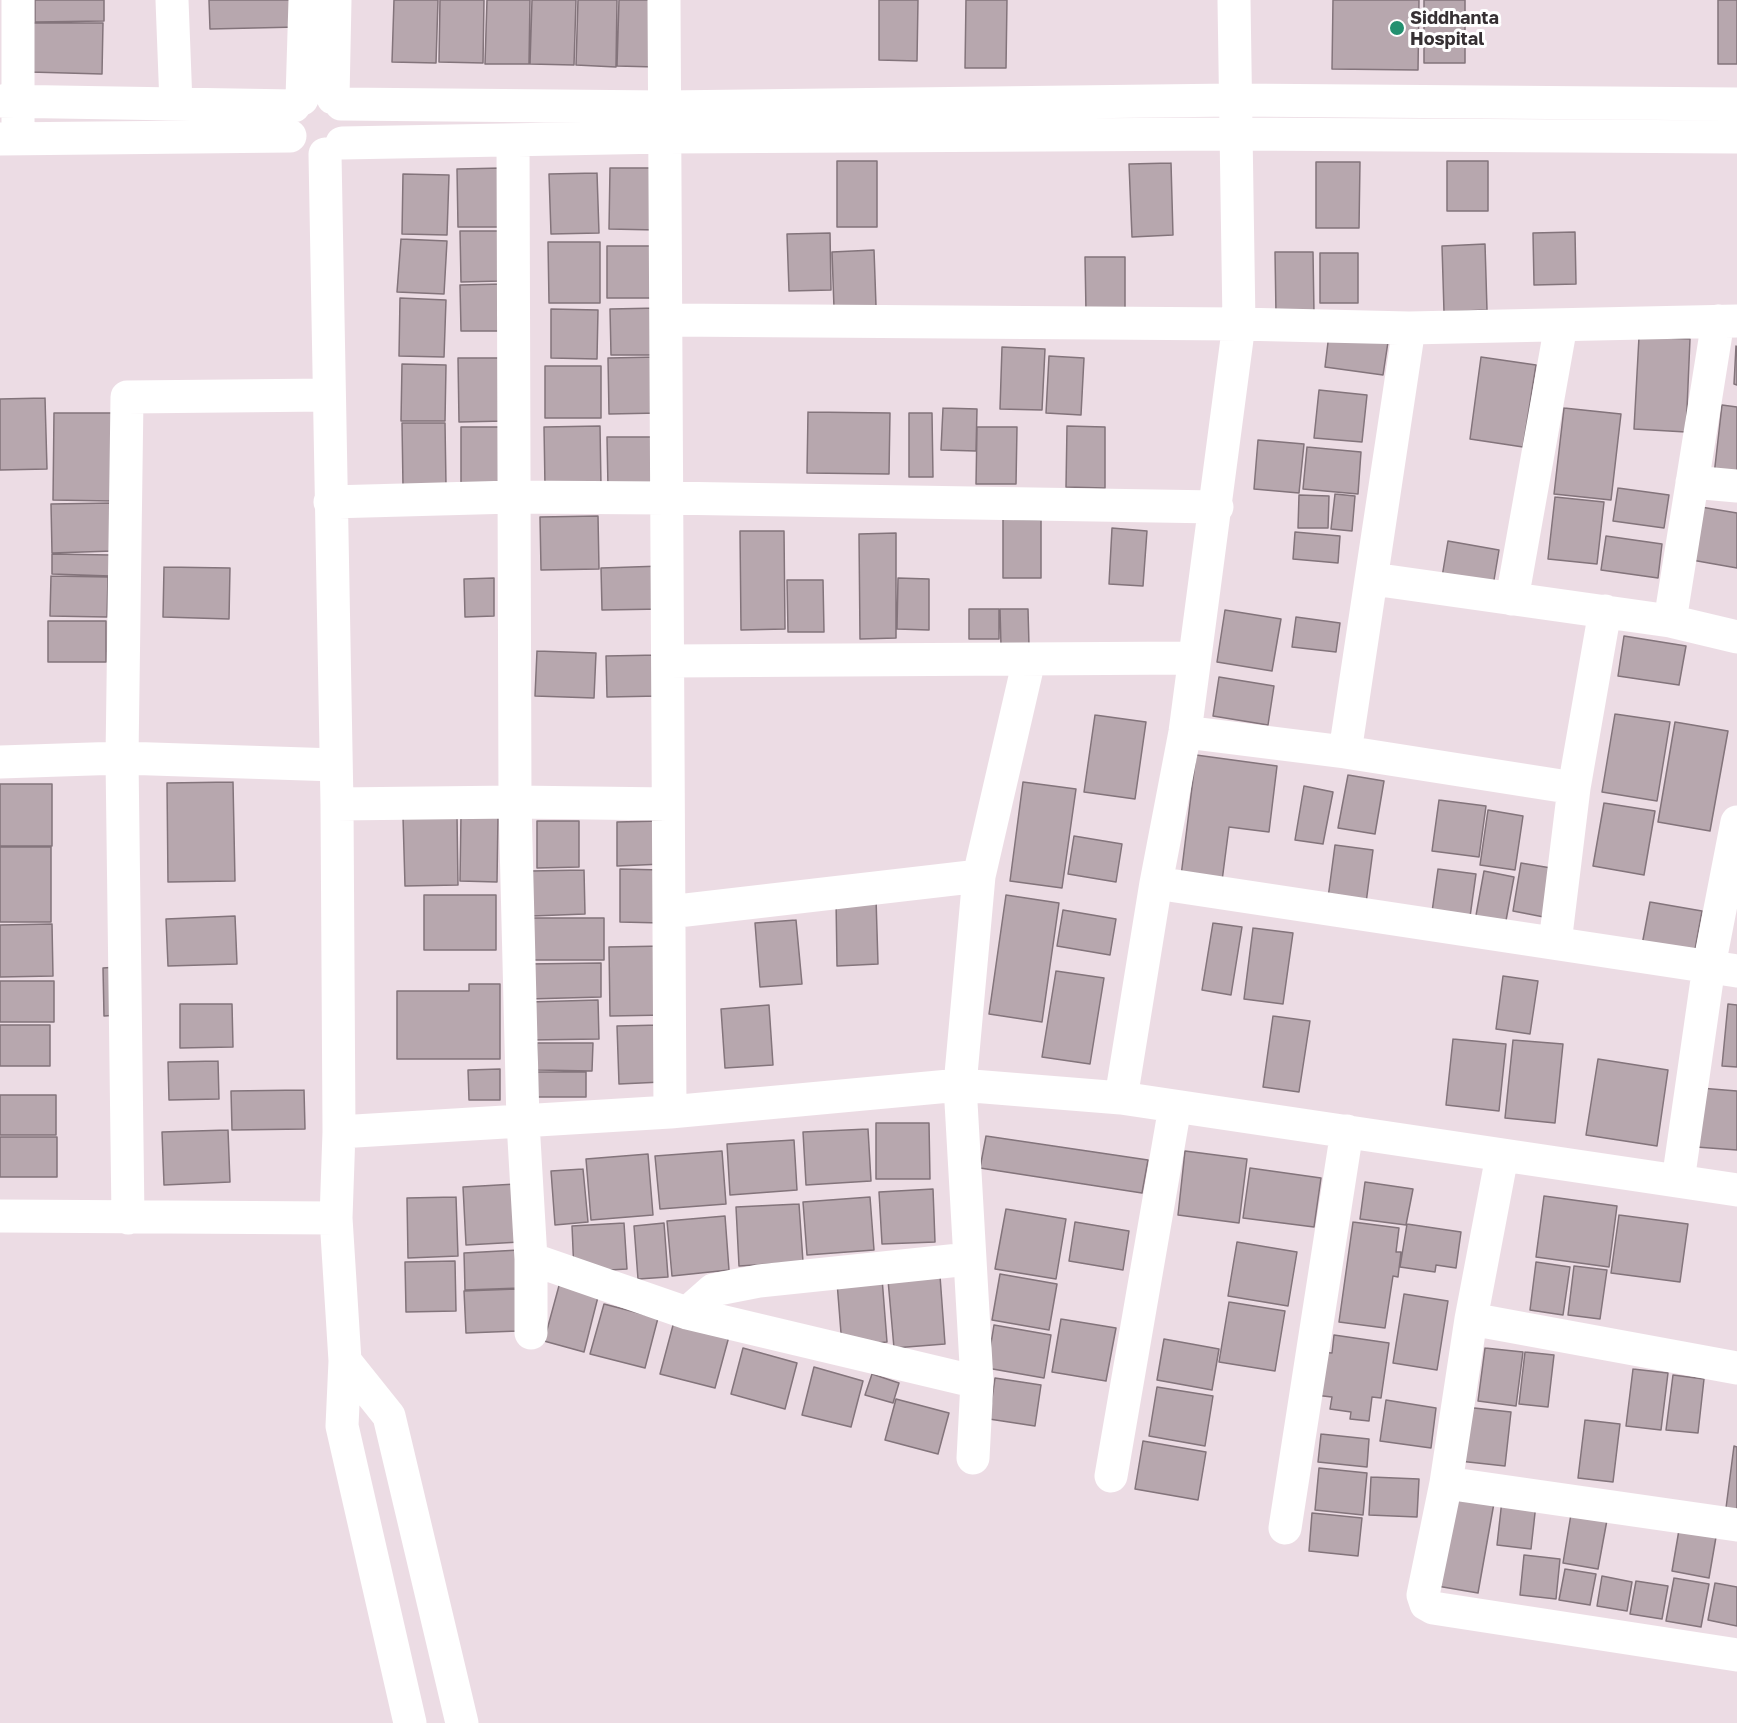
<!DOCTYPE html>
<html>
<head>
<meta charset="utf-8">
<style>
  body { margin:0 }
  canvas { display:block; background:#ecdce4 }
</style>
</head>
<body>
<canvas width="1737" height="1723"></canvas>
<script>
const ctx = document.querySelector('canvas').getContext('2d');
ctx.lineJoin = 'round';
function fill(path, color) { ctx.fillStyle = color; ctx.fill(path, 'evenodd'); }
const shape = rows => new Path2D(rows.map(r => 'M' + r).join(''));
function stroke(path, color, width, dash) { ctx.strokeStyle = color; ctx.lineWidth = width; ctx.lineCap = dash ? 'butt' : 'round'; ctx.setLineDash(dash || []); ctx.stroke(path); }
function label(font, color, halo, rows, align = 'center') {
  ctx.font = font + ' "Golos Text",sans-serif'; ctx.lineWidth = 6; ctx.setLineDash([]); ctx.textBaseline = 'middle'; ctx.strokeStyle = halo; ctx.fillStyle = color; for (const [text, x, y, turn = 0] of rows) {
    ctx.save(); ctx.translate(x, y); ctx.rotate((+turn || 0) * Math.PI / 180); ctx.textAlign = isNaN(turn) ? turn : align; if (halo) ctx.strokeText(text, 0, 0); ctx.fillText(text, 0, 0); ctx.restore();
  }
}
const building = shape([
  [35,0,104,0,104,21,35,22,35,0],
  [209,0,297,0,298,27,210,29,209,0],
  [394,0,438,0,436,63,392,62,394,0],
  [440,0,484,0,483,63,439,62,440,0],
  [487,0,530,0,529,64,485,64,487,0],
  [532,0,576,0,574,65,530,64,532,0],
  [578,0,617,0,616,67,576,65,578,0],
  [619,0,658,0,656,67,617,66,619,0],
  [879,0,918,0,917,61,879,60,879,0],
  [966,0,1007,0,1006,68,965,68,966,0],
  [1333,0,1419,0,1418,70,1332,69,1333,0],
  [1424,0,1465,0,1465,63,1424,63,1424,0],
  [1718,0,1737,0,1737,64,1718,64,1718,0],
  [30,23,103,23,102,74,30,72,30,23],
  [837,161,877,161,877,227,837,227,837,161],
  [1447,161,1488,161,1488,211,1447,211,1447,161],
  [1316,162,1360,162,1359,228,1316,228,1316,162],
  [1171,163,1173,235,1132,237,1129,164,1171,163],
  [502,168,503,227,458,227,457,169,502,168],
  [610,168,657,168,657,230,609,229,610,168],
  [597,173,599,233,551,234,549,174,597,173],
  [403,174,449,175,447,235,402,234,403,174],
  [460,231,500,231,501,281,461,282,460,231],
  [1575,232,1576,284,1534,285,1533,233,1575,232],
  [830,233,831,290,789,291,787,234,830,233],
  [401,239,447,241,444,294,397,292,401,239],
  [548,242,600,242,600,303,549,303,548,242],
  [1485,244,1487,310,1444,312,1442,246,1485,244],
  [607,246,657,246,657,298,607,298,607,246],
  [874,250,876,306,834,308,832,252,874,250],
  [1275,252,1313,252,1314,314,1276,314,1275,252],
  [1320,253,1358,253,1358,303,1320,303,1320,253],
  [1085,257,1125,257,1125,312,1086,312,1085,257],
  [503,284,504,331,461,331,460,285,503,284],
  [400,298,446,300,444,357,399,356,400,298],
  [659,308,660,355,611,355,610,309,659,308],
  [551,309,598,310,597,359,551,358,551,309],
  [1329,334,1388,342,1383,375,1325,367,1329,334],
  [1639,337,1690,339,1686,432,1634,429,1639,337],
  [1736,346,1737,347,1737,385,1734,384,1736,346],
  [1002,347,1045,349,1042,410,1000,409,1002,347],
  [1049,356,1084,358,1081,415,1046,413,1049,356],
  [659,357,660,413,609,414,608,358,659,357],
  [1481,357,1536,365,1523,447,1470,439,1481,357],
  [458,358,504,358,505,421,459,422,458,358],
  [402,364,446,365,445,421,401,421,402,364],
  [545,366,601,366,601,418,545,418,545,366],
  [1319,390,1367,395,1362,442,1314,438,1319,390],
  [45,398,47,469,0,470,0,399,45,398],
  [1722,405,1737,407,1737,478,1714,475,1722,405],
  [943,408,977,409,976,451,941,450,943,408],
  [1564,408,1621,414,1611,500,1554,494,1564,408],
  [808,412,890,413,889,474,807,473,808,412],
  [54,413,112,413,112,501,53,500,54,413],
  [909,413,932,413,933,477,909,477,909,413],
  [402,423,445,423,446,486,403,487,402,423],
  [600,426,601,486,545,487,544,427,600,426],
  [1067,426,1105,427,1105,488,1066,487,1067,426],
  [461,427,503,427,504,483,461,484,461,427],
  [977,427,1017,427,1016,484,976,484,977,427],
  [607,437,658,437,659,488,608,488,607,437],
  [1258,440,1304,444,1299,493,1254,489,1258,440],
  [1307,447,1361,452,1358,494,1303,489,1307,447],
  [1618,488,1669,495,1664,528,1613,521,1618,488],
  [1335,494,1355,496,1352,531,1331,529,1335,494],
  [1299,495,1329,496,1328,528,1298,528,1299,495],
  [1555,497,1604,502,1597,564,1548,559,1555,497],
  [112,503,113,551,52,553,51,504,112,503],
  [1695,506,1737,513,1737,568,1686,559,1695,506],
  [598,516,599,569,541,570,540,517,598,516],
  [1003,519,1041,520,1041,578,1003,578,1003,519],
  [1112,528,1147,531,1143,586,1109,584,1112,528],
  [740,531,784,531,785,629,741,630,740,531],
  [1295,532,1340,536,1338,563,1293,559,1295,532],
  [896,533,896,638,860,639,859,534,896,533],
  [1606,536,1662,544,1658,578,1601,570,1606,536],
  [1448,541,1499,550,1492,592,1441,583,1448,541],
  [52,554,110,555,110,576,52,574,52,554],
  [662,566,663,609,602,610,601,568,662,566],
  [164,567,230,568,229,619,163,617,164,567],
  [51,576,108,577,107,617,50,616,51,576],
  [494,578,494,616,465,617,464,579,494,578],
  [898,578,929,579,929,630,897,629,898,578],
  [787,580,823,580,824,632,788,632,787,580],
  [969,609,999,609,999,639,969,639,969,609],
  [1000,609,1028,609,1029,646,1001,646,1000,609],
  [1225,610,1281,619,1272,671,1217,662,1225,610],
  [1296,617,1340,623,1336,652,1292,647,1296,617],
  [48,621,106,621,106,662,48,662,48,621],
  [1624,636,1686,646,1679,685,1618,676,1624,636],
  [537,651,596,653,594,698,535,696,537,651],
  [659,655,660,696,607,697,606,656,659,655],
  [1219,677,1274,686,1268,725,1213,716,1219,677],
  [1615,714,1670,722,1657,801,1602,792,1615,714],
  [1095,715,1146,722,1135,799,1084,792,1095,715],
  [1675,722,1728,731,1710,831,1658,822,1675,722],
  [1196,755,1277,766,1269,832,1229,827,1222,881,1181,876,1196,755],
  [1348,775,1384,781,1375,834,1338,828,1348,775],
  [233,782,235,881,168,882,167,783,233,782],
  [1023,782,1076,789,1062,888,1010,881,1023,782],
  [0,784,52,784,52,846,0,846,0,784],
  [1304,786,1333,792,1323,844,1295,840,1304,786],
  [1439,800,1486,806,1479,857,1432,851,1439,800],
  [1604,803,1655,811,1644,875,1593,866,1604,803],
  [1488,810,1523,816,1515,870,1480,865,1488,810],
  [461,815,498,816,497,882,460,881,461,815],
  [457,816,458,885,405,886,403,817,457,816],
  [537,821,579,821,579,867,537,868,537,821],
  [661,821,663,864,617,866,617,822,661,821],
  [1074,836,1122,844,1116,882,1068,874,1074,836],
  [1335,845,1373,850,1366,903,1328,898,1335,845],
  [0,847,51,847,51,922,0,922,0,847],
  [1521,863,1557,869,1549,918,1513,911,1521,863],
  [620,869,662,870,662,923,620,922,620,869],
  [1438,869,1476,874,1469,924,1431,919,1438,869],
  [584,870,585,914,532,916,531,871,584,870],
  [1484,871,1514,877,1505,926,1475,921,1484,871],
  [424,895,496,895,496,950,424,950,424,895],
  [1006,895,1059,903,1042,1022,989,1014,1006,895],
  [876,898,878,964,837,966,836,899,876,898],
  [1650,902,1702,911,1694,955,1642,945,1650,902],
  [1063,910,1116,919,1110,955,1057,946,1063,910],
  [235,916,237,964,168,966,166,919,235,916],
  [531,918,604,918,604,960,531,960,531,918],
  [796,920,802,984,760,987,755,923,796,920],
  [1213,923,1242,927,1231,995,1202,990,1213,923],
  [52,924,53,976,0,977,0,925,52,924],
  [1253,928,1293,933,1283,1004,1244,999,1253,928],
  [665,946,666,1015,610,1016,609,947,665,946],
  [601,963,601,997,528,999,528,964,601,963],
  [118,967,119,1015,104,1016,103,968,118,967],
  [1056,971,1104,978,1090,1064,1042,1057,1056,971],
  [1503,976,1538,981,1530,1034,1496,1029,1503,976],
  [0,981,54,981,54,1022,0,1022,0,981],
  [469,984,500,984,500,1059,397,1059,397,991,469,991,469,984],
  [598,1000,599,1039,530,1040,529,1002,598,1000],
  [180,1004,232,1004,233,1047,180,1048,180,1004],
  [1728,1004,1737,1005,1737,1067,1722,1066,1728,1004],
  [769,1005,773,1065,725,1068,721,1009,769,1005],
  [1273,1016,1310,1021,1299,1092,1263,1087,1273,1016],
  [0,1025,50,1025,50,1066,0,1066,0,1025],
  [660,1025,662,1082,619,1084,617,1026,660,1025],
  [1453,1039,1506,1044,1499,1111,1446,1105,1453,1039],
  [1513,1040,1563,1044,1555,1123,1505,1118,1513,1040],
  [537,1043,593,1043,592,1071,537,1070,537,1043],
  [1598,1059,1668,1070,1657,1146,1586,1135,1598,1059],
  [218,1061,219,1099,169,1100,168,1062,218,1061],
  [500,1069,500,1100,469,1100,468,1070,500,1069],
  [532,1072,586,1072,586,1097,532,1097,532,1072],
  [1700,1088,1737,1091,1737,1150,1696,1147,1700,1088],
  [304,1090,305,1129,232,1130,231,1091,304,1090],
  [0,1095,56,1095,56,1135,0,1135,0,1095],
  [876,1123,929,1123,930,1179,876,1179,876,1123],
  [868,1129,871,1181,806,1185,803,1132,868,1129],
  [228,1130,230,1182,164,1185,162,1132,228,1130],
  [986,1136,1148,1160,1142,1193,980,1168,986,1136],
  [0,1137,57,1137,57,1177,0,1177,0,1137],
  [794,1140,797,1190,730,1195,727,1144,794,1140],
  [722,1151,726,1204,660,1209,655,1156,722,1151],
  [1185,1151,1247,1159,1239,1223,1178,1215,1185,1151],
  [648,1154,653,1215,591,1220,586,1159,648,1154],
  [1250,1168,1321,1178,1314,1227,1243,1218,1250,1168],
  [583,1169,588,1222,555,1225,551,1171,583,1169],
  [1365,1182,1413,1189,1406,1225,1360,1219,1365,1182],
  [516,1184,520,1242,466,1245,463,1187,516,1184],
  [933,1189,935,1242,882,1244,879,1192,933,1189],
  [1544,1196,1617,1206,1609,1267,1536,1257,1544,1196],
  [456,1197,458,1256,408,1258,407,1198,456,1197],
  [870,1197,874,1250,807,1255,803,1202,870,1197],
  [799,1204,803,1262,739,1266,736,1207,799,1204],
  [1006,1209,1066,1219,1056,1279,995,1269,1006,1209],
  [1619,1215,1688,1224,1680,1282,1611,1273,1619,1215],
  [725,1216,729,1270,672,1276,667,1221,725,1216],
  [1075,1222,1129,1231,1123,1270,1069,1261,1075,1222],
  [1353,1222,1399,1228,1396,1252,1401,1252,1398,1277,1393,1276,1385,1328,1339,1322,1353,1222],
  [624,1223,627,1269,574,1272,572,1226,624,1223],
  [664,1223,668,1277,638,1279,634,1226,664,1223],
  [1407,1224,1461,1232,1456,1268,1436,1265,1435,1272,1400,1267,1407,1224],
  [1237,1242,1297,1252,1288,1306,1228,1296,1237,1242],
  [519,1250,520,1288,465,1290,464,1253,519,1250],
  [455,1261,456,1311,406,1312,405,1262,455,1261],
  [1536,1262,1570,1267,1563,1315,1530,1310,1536,1262],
  [1574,1266,1607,1270,1600,1319,1568,1315,1574,1266],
  [1000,1274,1057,1284,1049,1330,992,1320,1000,1274],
  [940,1276,945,1344,894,1348,888,1280,940,1276],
  [882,1278,887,1342,842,1346,837,1282,882,1278],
  [560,1282,599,1293,584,1352,544,1341,560,1282],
  [516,1289,518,1331,466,1333,464,1291,516,1289],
  [1404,1294,1448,1301,1437,1370,1393,1363,1404,1294],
  [1229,1302,1285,1311,1275,1371,1219,1362,1229,1302],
  [604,1304,658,1318,645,1368,590,1354,604,1304],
  [676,1314,731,1329,715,1388,660,1374,676,1314],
  [1061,1319,1116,1328,1106,1381,1052,1372,1061,1319],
  [994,1325,1051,1335,1044,1378,987,1368,994,1325],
  [1334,1335,1389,1343,1381,1398,1372,1397,1369,1421,1350,1419,1351,1412,1330,1409,1332,1397,1314,1395,1320,1352,1332,1353,1334,1335],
  [1164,1339,1219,1349,1212,1390,1157,1380,1164,1339],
  [743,1348,797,1363,785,1409,731,1394,743,1348],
  [1485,1348,1523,1352,1516,1406,1478,1401,1485,1348],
  [1525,1352,1554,1355,1548,1407,1519,1404,1525,1352],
  [814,1367,863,1381,851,1427,802,1415,814,1367],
  [1633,1369,1668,1373,1661,1430,1626,1426,1633,1369],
  [872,1374,899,1383,893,1403,865,1395,872,1374],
  [1673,1375,1704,1379,1698,1433,1666,1430,1673,1375],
  [995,1378,1041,1385,1035,1426,989,1419,995,1378],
  [1157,1387,1213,1396,1205,1446,1149,1436,1157,1387],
  [896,1399,949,1413,938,1454,885,1440,896,1399],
  [1386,1400,1436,1408,1431,1448,1380,1441,1386,1400],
  [1465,1407,1511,1412,1505,1466,1459,1461,1465,1407],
  [1585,1420,1620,1424,1613,1482,1578,1478,1585,1420],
  [1321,1434,1369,1439,1367,1467,1318,1462,1321,1434],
  [1143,1441,1206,1452,1198,1500,1135,1489,1143,1441],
  [1734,1446,1737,1447,1737,1510,1726,1508,1734,1446],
  [1319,1468,1367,1473,1363,1515,1315,1510,1319,1468],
  [1371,1477,1419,1479,1417,1517,1369,1515,1371,1477],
  [1452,1496,1494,1503,1478,1593,1437,1586,1452,1496],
  [1502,1500,1536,1504,1531,1549,1497,1545,1502,1500],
  [1312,1513,1362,1518,1358,1556,1309,1551,1312,1513],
  [1571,1514,1607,1520,1598,1569,1563,1563,1571,1514],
  [1679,1530,1716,1537,1709,1578,1672,1571,1679,1530],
  [1524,1555,1560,1559,1556,1599,1520,1595,1524,1555],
  [1565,1569,1596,1574,1590,1605,1559,1600,1565,1569],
  [1602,1576,1632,1582,1627,1611,1597,1606,1602,1576],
  [1674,1578,1709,1584,1701,1627,1666,1621,1674,1578],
  [1636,1581,1668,1586,1662,1619,1630,1614,1636,1581],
  [1715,1583,1737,1587,1737,1626,1708,1620,1715,1583]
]);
fill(building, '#b7a7ae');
stroke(building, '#83747b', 1.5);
stroke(shape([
  [172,0,176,104],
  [664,0,670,1112],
  [333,98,335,0],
  [302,99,305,0],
  [0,101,294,106],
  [341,104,665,107,1234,100,1737,104],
  [18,124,18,0],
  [0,139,290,136],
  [513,140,515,802,523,1122,531,1259,531,1333],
  [342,143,666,137,1234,134,1737,137],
  [325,154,337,804,339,1132,336,1218,345,1361,342,1426,410,1723],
  [667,320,1239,324,1409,328,1737,321],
  [1692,482,1737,486],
  [330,502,513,497,667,498,1217,507],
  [1373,579,1670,621,1737,637],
  [1512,599,1561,325],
  [1670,621,1718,321],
  [668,661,1193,658],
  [1185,732,1345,752,1574,788],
  [1345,752,1409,328],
  [0,762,122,758,336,765],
  [337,804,515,802,668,804],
  [1156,883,1737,971],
  [669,912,979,876],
  [1555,943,1574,788,1605,611],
  [1121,1098,1156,883,1185,732,1239,324,1234,0],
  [339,1132,670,1112,960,1085,1121,1098,1737,1190],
  [1502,1156,1471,1319,1446,1483,1423,1595,1426,1604,1433,1608,1737,1655],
  [1678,1181,1709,966,1737,822],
  [0,1216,336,1218],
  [128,1218,122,758,127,397,328,395],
  [531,1259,687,1313,977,1382],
  [687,1313,713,1290,759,1281,969,1259],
  [1471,1319,1737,1368],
  [345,1361,389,1416,462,1723],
  [973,1458,977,1382,960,1085,979,876,1029,660],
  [1111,1476,1175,1107],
  [1446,1483,1737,1525],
  [1285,1528,1347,1131]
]), '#fff', 33);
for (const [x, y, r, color] of [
  [1397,28,8,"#239070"]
]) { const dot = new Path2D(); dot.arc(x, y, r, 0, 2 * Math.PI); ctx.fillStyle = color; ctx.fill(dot); stroke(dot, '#fff', 2); }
label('bold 18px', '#363033', '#fff', [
  ["Siddhanta",1410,18],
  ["Hospital",1410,39]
], 'left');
</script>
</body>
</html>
